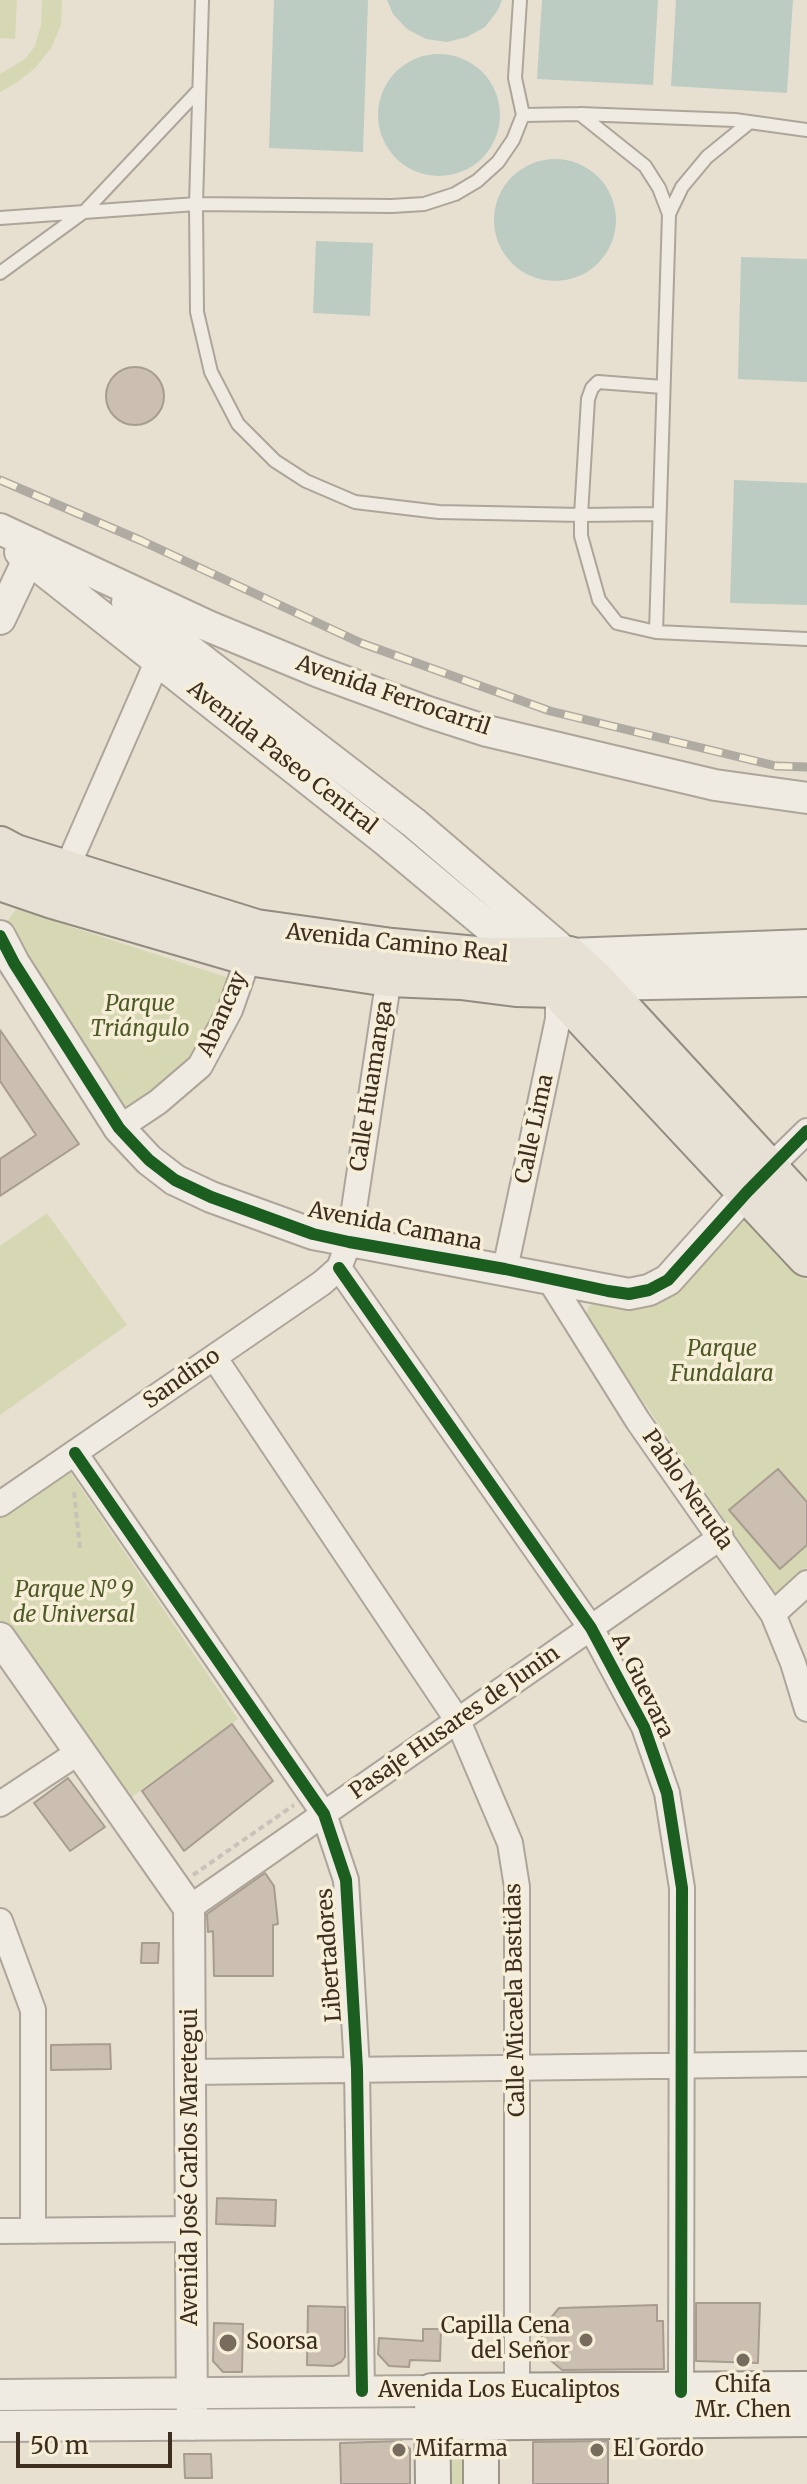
<!DOCTYPE html>
<html>
<head>
<meta charset="utf-8">
<style>
  body { margin:0 }
  #map { position:relative; width:807px; height:2484px; overflow:hidden; background:#e7e0d1; font-family:Merriweather,serif }
  canvas { display:block }
  .scale { position:absolute; left:16px; top:2432px; width:156px; height:36px; box-sizing:border-box; border:4px solid #3d2e20; border-top:0; padding-left:10px; font-size:24px; line-height:28px; white-space:nowrap; color:#3d2e20; -webkit-text-stroke:6px #f7eed8; paint-order:stroke }
</style>
</head>
<body>
<div id="map">
<canvas width="807" height="2484"></canvas>
<div class="scale">50 m</div>
</div>
<script>
const ctx = document.querySelector('canvas').getContext('2d');
ctx.lineJoin = 'round';
function fill(path, color) { ctx.fillStyle = color; ctx.fill(path, 'evenodd'); }
const shape = rows => new Path2D(rows.map(r => 'M' + r).join(''));
function stroke(path, color, width, dash) { ctx.strokeStyle = color; ctx.lineWidth = width; ctx.lineCap = dash ? 'butt' : 'round'; ctx.setLineDash(dash || []); ctx.stroke(path); }
function label(font, color, halo, rows, align = 'center') {
  ctx.font = font + ' Merriweather,serif'; ctx.lineWidth = 7; ctx.setLineDash([]); ctx.textBaseline = 'middle'; ctx.strokeStyle = halo; ctx.fillStyle = color; for (const [text, x, y, turn = 0] of rows) {
    ctx.save(); ctx.translate(x, y); ctx.rotate((+turn || 0) * Math.PI / 180); ctx.textAlign = isNaN(turn) ? turn : align; if (halo) ctx.strokeText(text, 0, 0); ctx.fillText(text, 0, 0); ctx.restore();
  }
}
fill(shape([
  [0,0,17,0,15,39,0,38],
  [42,0,62,0,61,25,51,48,36,67,18,82,0,92,0,74,25,59,35,46,41,25],
  [16,909,229,978,211,1024,193,1056,127,1117,4,926],
  [47,1213,127,1325,0,1415,0,1246],
  [747,1217,807,1281,807,1567,776,1595,588,1321,586,1314,589,1306,596,1302,681,1285],
  [70,1472,238,1719,129,1799,0,1620,0,1517],
  [406,2400,406,2407,223,2413,223,2402],
  [443,2450,467,2450,468,2484,444,2484]
]), '#d6d7b3');
fill(shape([
  [274,0,368,0,363,152,269,148],
  [387,0,502,0,498,10,485,27,467,37,447,42,426,39,407,29,393,14],
  [542,0,658,0,653,85,537,79],
  [676,0,793,0,787,93,671,86],
  '378 115a61 61 0 1 1 122 0a61 61 0 1 1-122 0Z',
  '494 220a61 61 0 1 1 122 0a61 61 0 1 1-122 0Z',
  [316,241,373,243,370,316,313,313],
  [741,257,807,259,807,382,738,379],
  [734,480,807,483,807,605,730,603]
]), '#bcccc2');
const building = shape([
  '106 396a29 29 0 1 1 58 0a29 29 0 1 1-58 0Z',
  [0,1030,79,1144,0,1196,0,1159,36,1135,0,1081,0,1030],
  [778,1469,807,1502,807,1545,780,1569,729,1510,778,1469],
  [232,1724,273,1781,184,1851,142,1791,232,1724],
  [68,1778,105,1827,70,1851,34,1803,68,1778],
  [265,1873,274,1886,278,1924,273,1925,273,1976,214,1976,213,1931,208,1932,207,1914,265,1873],
  [142,1943,159,1943,158,1963,141,1963,142,1943],
  [110,2044,111,2069,51,2070,51,2045,110,2044],
  [217,2198,276,2200,275,2226,216,2224,217,2198],
  [696,2303,760,2303,758,2363,696,2361,696,2303],
  [657,2305,657,2321,663,2321,664,2369,562,2370,541,2352,542,2329,559,2308,657,2305],
  [308,2306,345,2307,345,2357,341,2362,333,2366,307,2365,308,2306],
  [214,2323,243,2324,242,2372,223,2372,213,2361,214,2323],
  [423,2329,441,2329,440,2361,410,2360,409,2367,389,2366,378,2354,379,2338,423,2341,423,2329],
  [401,2441,410,2449,410,2484,341,2484,340,2443,401,2441],
  [608,2441,608,2484,533,2484,533,2442,608,2441],
  [184,2454,211,2454,212,2478,185,2478,184,2454]
]);
fill(building, '#cbbfb2');
stroke(building, '#a89c90', 2);
const service = shape([
  [202,0,196,204,197,312,211,372,238,424,275,461,306,481,355,502,439,512,581,515,581,536,599,600,617,623,656,632,807,639],
  [580,114,645,166,659,188,669,214,656,632],
  [523,115,580,114,735,120,807,130],
  [669,214,682,187,707,157,750,122],
  [0,218,196,204,392,206,424,204,455,194,477,181,498,162,513,140,523,115,515,78,520,0],
  [0,273,85,211,198,91],
  [658,514,581,515,588,399,592,388,598,382,663,387]
]);
const minor = shape([
  [66,870,158,660],
  [119,1128,158,1102,200,1066,230,1010,249,956],
  [768,1169,807,1131],
  [339,1268,591,1628,644,1727,667,1793,682,1888,681,2392],
  [505,1269,558,1019,558,988],
  [549,1279,638,1421,773,1614,793,1663,807,1709],
  [214,1357,458,1721,510,1843,517,1887,517,2392],
  [75,1453,324,1814,346,1880,357,2069,362,2391],
  [0,1504,322,1283,339,1268,349,1242,389,977],
  [773,1614,807,1583],
  [0,1804,79,1752],
  [189,1908,721,1537],
  [0,1921,33,2010,33,2231],
  [191,2072,807,2064],
  [0,2231,191,2229]
]);
const tertiary = shape([
  [0,529,208,626,319,672,428,712,487,731,715,785,807,798],
  [20,552,385,840,525,957],
  [127,602,414,823,569,956],
  [0,619,35,545],
  [0,936,14,963,119,1128,149,1160,175,1180,211,1197,313,1234,629,1294,649,1290,668,1280,761,1176],
  [0,1638,189,1908,192,2425],
  [0,2395,432,2391],
  [0,2426,432,2423]
]);
const secondary = shape([
  [569,956,807,947],
  [598,983,807,979],
  [481,2403,481,2484],
  [432,2423,807,2419],
  [433,2484,432,2391,807,2389]
]);
const primary = shape([
  [0,846,15,854,256,929,392,948,487,957,569,956,598,983,807,1210],
  [0,881,53,899,249,956,389,977,461,980,516,987,558,988,598,983],
  [544,975,807,1257]
]);
stroke(service, '#ada599', 16);
stroke(minor, '#ada599', 28);
stroke(tertiary, '#ada599', 34);
stroke(secondary, '#9c958a', 38);
stroke(primary, '#928b80', 42);
stroke(shape([
  [74,1492,80,1549],
  [193,1875,294,1805]
]), '#c8c2b9', 4, [6, 4]);
stroke(service, '#efebe3', 12);
stroke(minor, '#efebe3', 24);
stroke(tertiary, '#efebe3', 30);
stroke(secondary, '#efebe3', 34);
stroke(primary, '#e6e1d4', 38);
const rail = shape([
  [0,480,142,541,361,643,550,711,776,766,807,767]
]);
stroke(rail, '#afaaa2', 9);
stroke(rail, '#f7eed8', 6, [18]);
stroke(shape([
  [0,936,14,963,119,1128,149,1160,175,1180,211,1197,313,1234,349,1242,505,1269,608,1291,629,1294,649,1290,668,1280,747,1192,807,1131],
  [339,1268,591,1628,644,1727,667,1793,682,1888,681,2392],
  [75,1453,324,1814,346,1880,357,2069,362,2391]
]), '#1b5e20', 12);
for (const [x, y, r, color] of [
  [586,2340,8,"#786c5e"],
  [228,2343,10,"#786c5e"],
  [743,2360,8,"#786c5e"],
  [399,2450,8,"#786c5e"],
  [597,2450,8,"#786c5e"]
]) { const dot = new Path2D(); dot.arc(x, y, r, 0, 2 * Math.PI); ctx.fillStyle = color; ctx.fill(dot); stroke(dot, '#f7eed8', 3); }
label('22px', '#3d2e20', '#f7eed8', [
  ["Avenida Ferrocarril",393,696,19],
  ["Avenida Paseo Central",282,758,38],
  ["Avenida Camino Real",397,944,6],
  ["Abancay",223,1014,-66],
  ["Calle Huamanga",372,1086,-81],
  ["Calle Lima",535,1129,-78],
  ["Avenida Camana",395,1227,11],
  ["Sandino",182,1379,-35],
  ["Pablo Neruda",687,1490,55],
  ["A. Guevara",642,1686,64],
  ["Pasaje Husares de Junin",455,1723,-35],
  ["Libertadores",330,1955,-94],
  ["Calle Micaela Bastidas",516,2000,-91],
  ["Avenida José Carlos Maretegui",191,2167,-90],
  ["Avenida Los Eucaliptos",499,2391]
]);
label('italic 22px', '#4d5a26', '#f7eed8', [
  ["Parque",140,1005],
  ["Triángulo",140,1030],
  ["Parque",722,1350],
  ["Fundalara",722,1375],
  ["Parque Nº 9",74,1591],
  ["de Universal",74,1616]
]);
label('22px', '#3d2e20', '#f7eed8', [
  ["Capilla Cena",570,2327,"right"],
  ["del Señor",570,2352,"right"],
  ["Soorsa",246,2343],
  ["Chifa",743,2386,"center"],
  ["Mr. Chen",743,2411,"center"],
  ["Mifarma",415,2450],
  ["El Gordo",613,2450]
], 'left');
</script>
</body>
</html>
